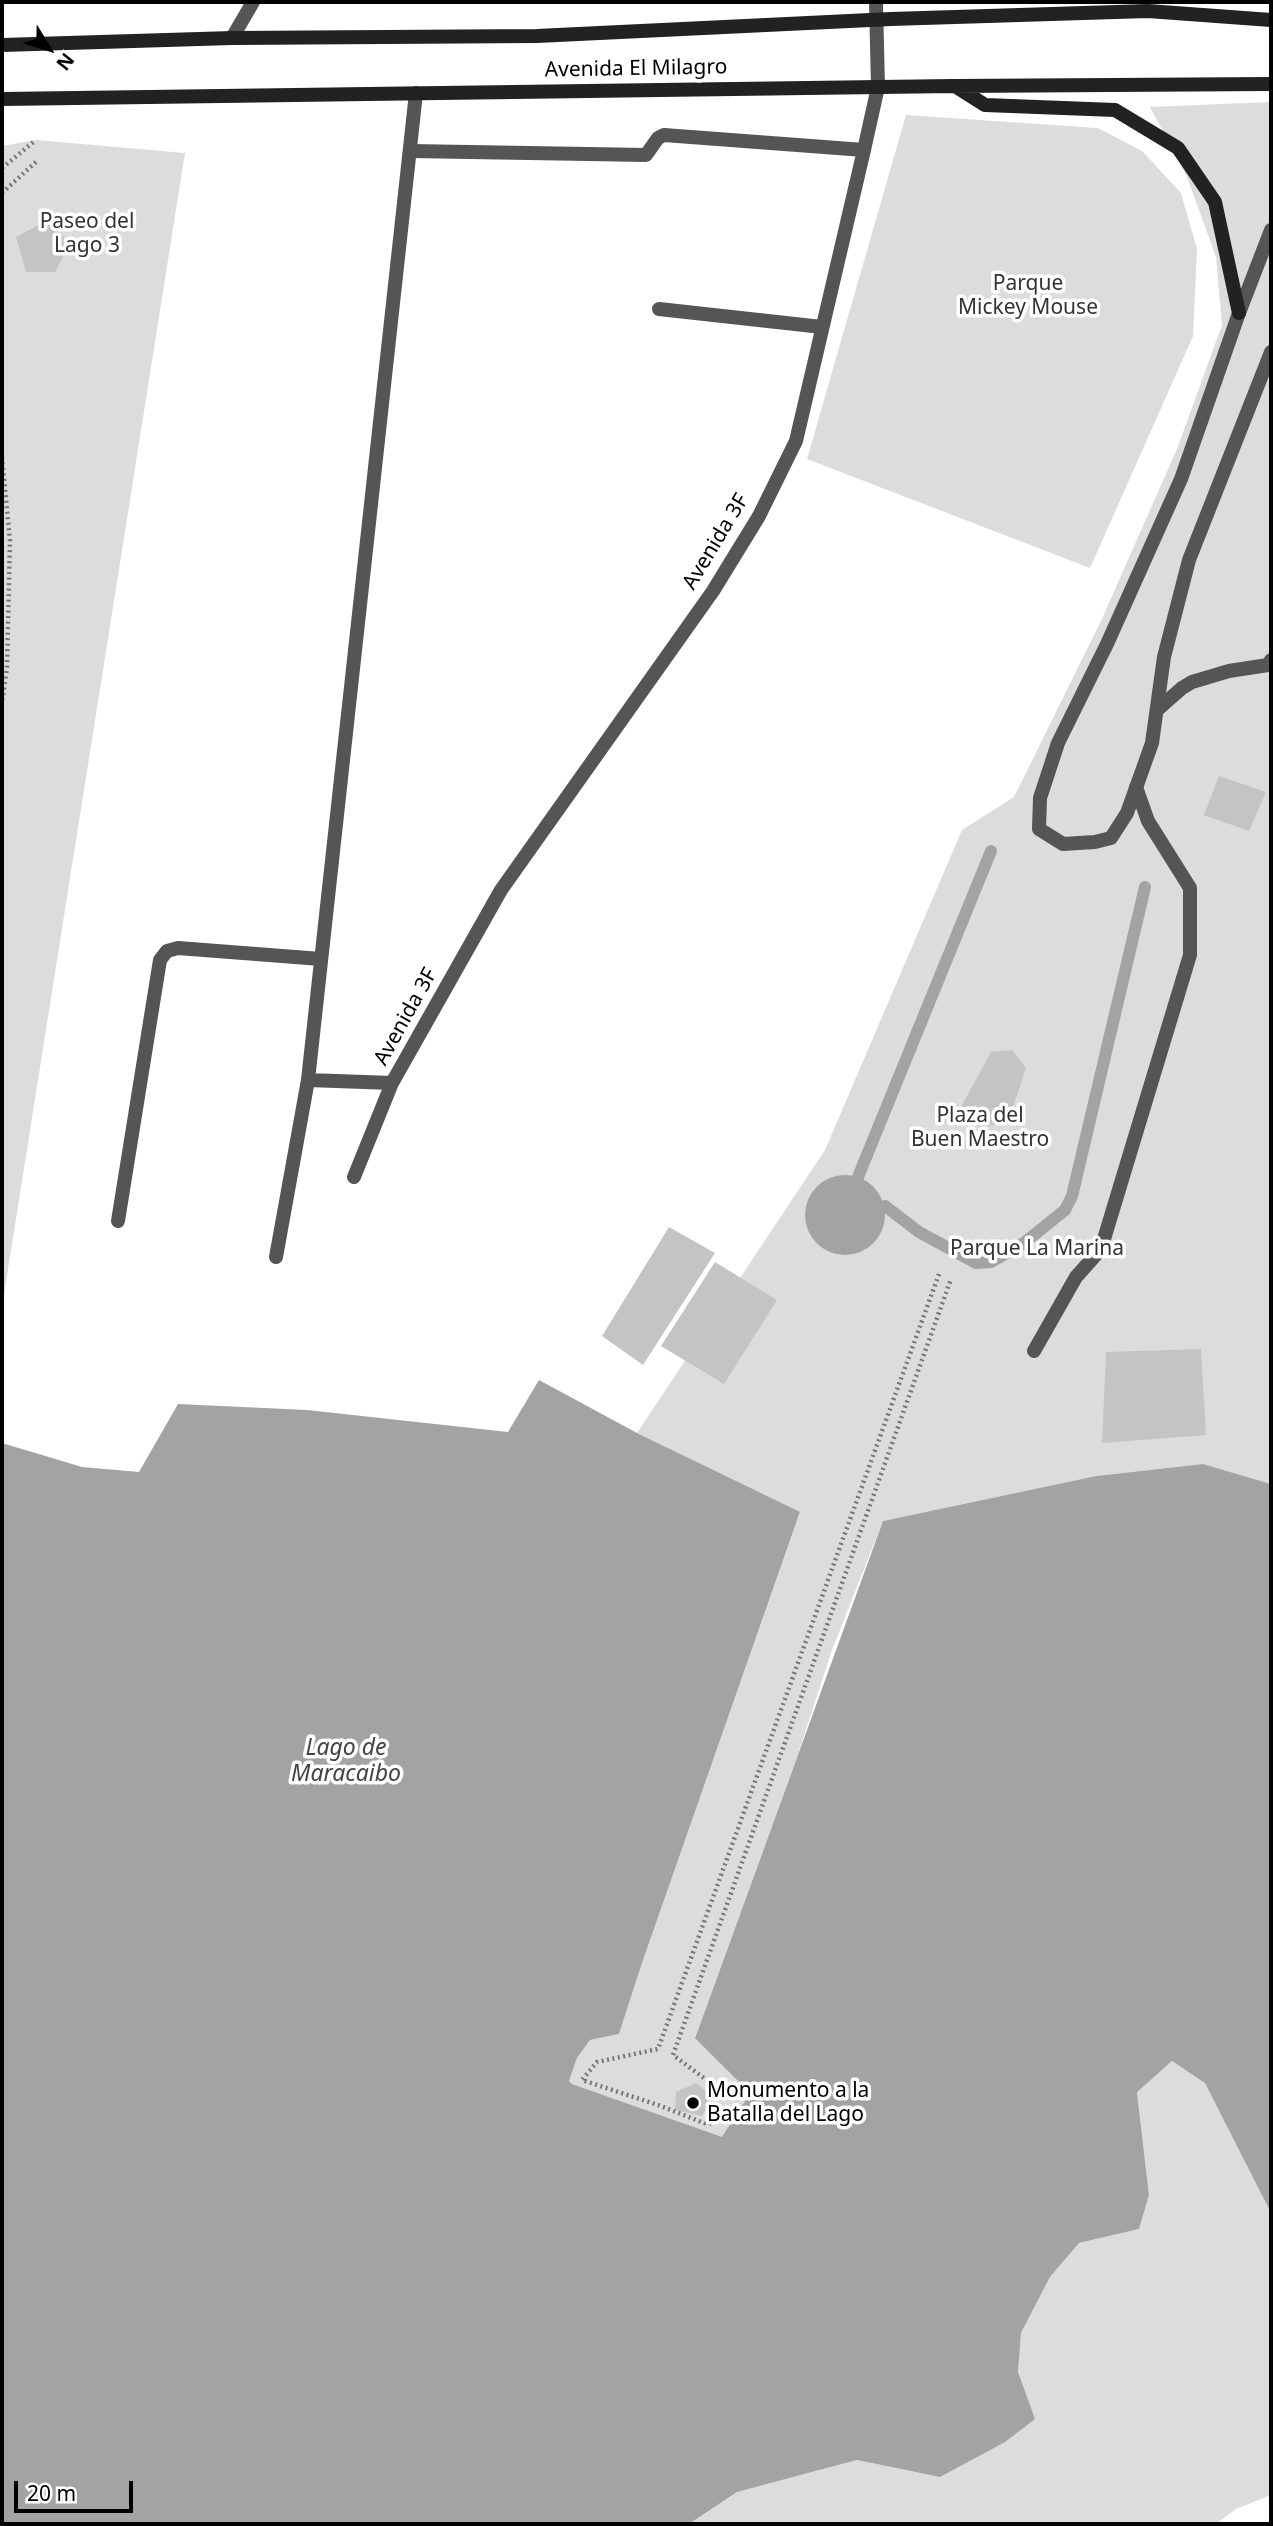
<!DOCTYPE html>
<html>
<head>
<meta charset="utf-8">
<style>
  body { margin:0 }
  #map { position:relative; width:1273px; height:2526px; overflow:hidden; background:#fff; font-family:"Noto Sans",sans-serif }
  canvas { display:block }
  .frame { position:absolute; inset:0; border:4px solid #000; pointer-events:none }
  .north { position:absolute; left:14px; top:14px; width:70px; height:70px; -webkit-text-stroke:5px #fff; paint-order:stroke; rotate:128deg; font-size:19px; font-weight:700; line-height:28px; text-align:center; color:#000 }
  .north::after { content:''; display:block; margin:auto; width:24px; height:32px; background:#000; clip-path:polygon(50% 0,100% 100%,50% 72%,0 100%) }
  .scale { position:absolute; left:14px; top:2481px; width:119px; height:32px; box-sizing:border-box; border:4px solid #000; border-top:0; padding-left:9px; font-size:21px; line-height:24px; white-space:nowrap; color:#000; -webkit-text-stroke:5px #fff; paint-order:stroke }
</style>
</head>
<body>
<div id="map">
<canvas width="1273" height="2526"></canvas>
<div class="frame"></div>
<div class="north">N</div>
<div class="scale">20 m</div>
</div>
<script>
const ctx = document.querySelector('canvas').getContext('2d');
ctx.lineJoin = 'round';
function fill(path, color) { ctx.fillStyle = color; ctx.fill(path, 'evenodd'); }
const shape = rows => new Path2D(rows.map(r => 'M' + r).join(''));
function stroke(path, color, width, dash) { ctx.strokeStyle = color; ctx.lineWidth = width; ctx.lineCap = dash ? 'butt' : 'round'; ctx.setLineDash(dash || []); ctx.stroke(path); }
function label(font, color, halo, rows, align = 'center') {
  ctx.font = font + ' "Noto Sans",sans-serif'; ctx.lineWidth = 7; ctx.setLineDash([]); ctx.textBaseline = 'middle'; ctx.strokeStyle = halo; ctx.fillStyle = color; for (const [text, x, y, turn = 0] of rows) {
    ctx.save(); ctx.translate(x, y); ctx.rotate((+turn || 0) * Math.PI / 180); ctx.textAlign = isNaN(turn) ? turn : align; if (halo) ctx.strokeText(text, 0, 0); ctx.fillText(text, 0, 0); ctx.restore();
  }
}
fill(shape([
  [1271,102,1271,1484,1203,1464,1096,1476,883,1521,832,1650,797,1757,695,2037,738,2081,747,2098,723,2138,572,2084,569,2081,577,2058,590,2040,619,2034,642,1963,800,1513,637,1433,825,1150,962,830,1014,797,1101,621,1177,449,1222,325,1216,257,1187,177,1150,107],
  [906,115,1098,128,1142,151,1181,193,1197,249,1193,336,1090,568,807,459],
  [36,140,185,153,2,1307,2,146],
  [1172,2061,1205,2082,1271,2213,1271,2495,1236,2509,1216,2524,689,2524,737,2492,857,2460,940,2477,1034,2419,1018,2372,1021,2333,1050,2277,1079,2243,1139,2229,1149,2195,1137,2091]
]), '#dcdcdc');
fill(shape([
  '805 1215a40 40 0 1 1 80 0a40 40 0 1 1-80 0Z',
  [539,1380,637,1433,800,1512,642,1963,619,2034,590,2040,577,2058,569,2081,572,2084,722,2137,747,2098,738,2081,695,2038,883,1521,1096,1476,1203,1464,1271,1484,1271,2213,1205,2083,1172,2061,1137,2092,1149,2195,1139,2229,1079,2243,1050,2277,1021,2333,1018,2372,1035,2419,1005,2442,940,2477,857,2460,737,2492,689,2524,2,2524,2,1443,82,1467,139,1472,178,1404,307,1410,508,1432]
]), '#a3a3a3');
stroke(shape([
  [858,1177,991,851],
  [885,1206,919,1232,976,1263,991,1262,1024,1243,1065,1210,1072,1196,1145,887]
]), '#a3a3a3', 12);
fill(shape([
  [50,219,69,245,55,272,26,272,16,237],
  [1219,776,1266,792,1249,831,1204,815],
  [1012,1050,1026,1068,1008,1122,980,1128,961,1107,991,1052],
  [669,1227,715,1253,643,1365,602,1336],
  [715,1262,777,1300,724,1384,661,1346],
  [1201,1349,1206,1435,1102,1443,1106,1352],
  [696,2083,714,2097,702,2116,675,2110,676,2092]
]), '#c4c4c4');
stroke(shape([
  [2,168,36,140],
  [2,193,37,161],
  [2,457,10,541,7,667,2,703],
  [939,1274,658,2049,597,2062,582,2080,658,2105,709,2125,724,2093,673,2055,951,1279]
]), '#777', 4.5, [2, 3.5]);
stroke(shape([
  [410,151,646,155,658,138,664,135,864,150],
  [659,309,822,327],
  [1157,710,1182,688,1192,682,1229,671,1268,665,1271,660],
  [1034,1351,1076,1277,1101,1249,1190,955,1190,888,1148,821,1136,787]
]), '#555', 14);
stroke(shape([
  [232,38,253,2],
  [416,93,308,1080,392,1083,501,890,713,591,759,516,796,441,864,150,878,87,876,2],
  [1271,230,1239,313,1181,479,1107,644,1058,743,1040,798,1039,829,1063,844,1095,842,1111,838,1127,813,1152,743,1164,657,1189,560,1271,352],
  [354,1177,392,1083],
  [118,1221,160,960,167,951,178,948,321,959],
  [276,1257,308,1080]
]), '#555', 14);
stroke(shape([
  [2,45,232,38,537,36,891,19,1148,11,1271,20],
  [955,86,985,105,1115,110,1178,148,1215,202,1239,313],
  [2,99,953,86,1271,84]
]), '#222', 14);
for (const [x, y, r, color] of [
  [693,2103,7,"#000"]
]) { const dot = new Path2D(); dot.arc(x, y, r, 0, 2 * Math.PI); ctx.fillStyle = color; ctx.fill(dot); stroke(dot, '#fff', 2.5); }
label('21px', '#000', '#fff', [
  ["Avenida El Milagro",636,69,-1],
  ["Avenida 3F",716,542,-59],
  ["Avenida 3F",406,1017,-61]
]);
label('21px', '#333', '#fff', [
  ["Paseo del",87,222],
  ["Lago 3",87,246],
  ["Parque",1028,284],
  ["Mickey Mouse",1028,308],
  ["Plaza del",980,1116],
  ["Buen Maestro",980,1140],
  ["Parque La Marina",1037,1249]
]);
label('21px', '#000', '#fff', [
  ["Monumento a la",707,2091],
  ["Batalla del Lago",707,2115]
], 'left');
label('italic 23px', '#444', '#fff', [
  ["Lago de",346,1748],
  ["Maracaibo",346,1774]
]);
</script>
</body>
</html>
